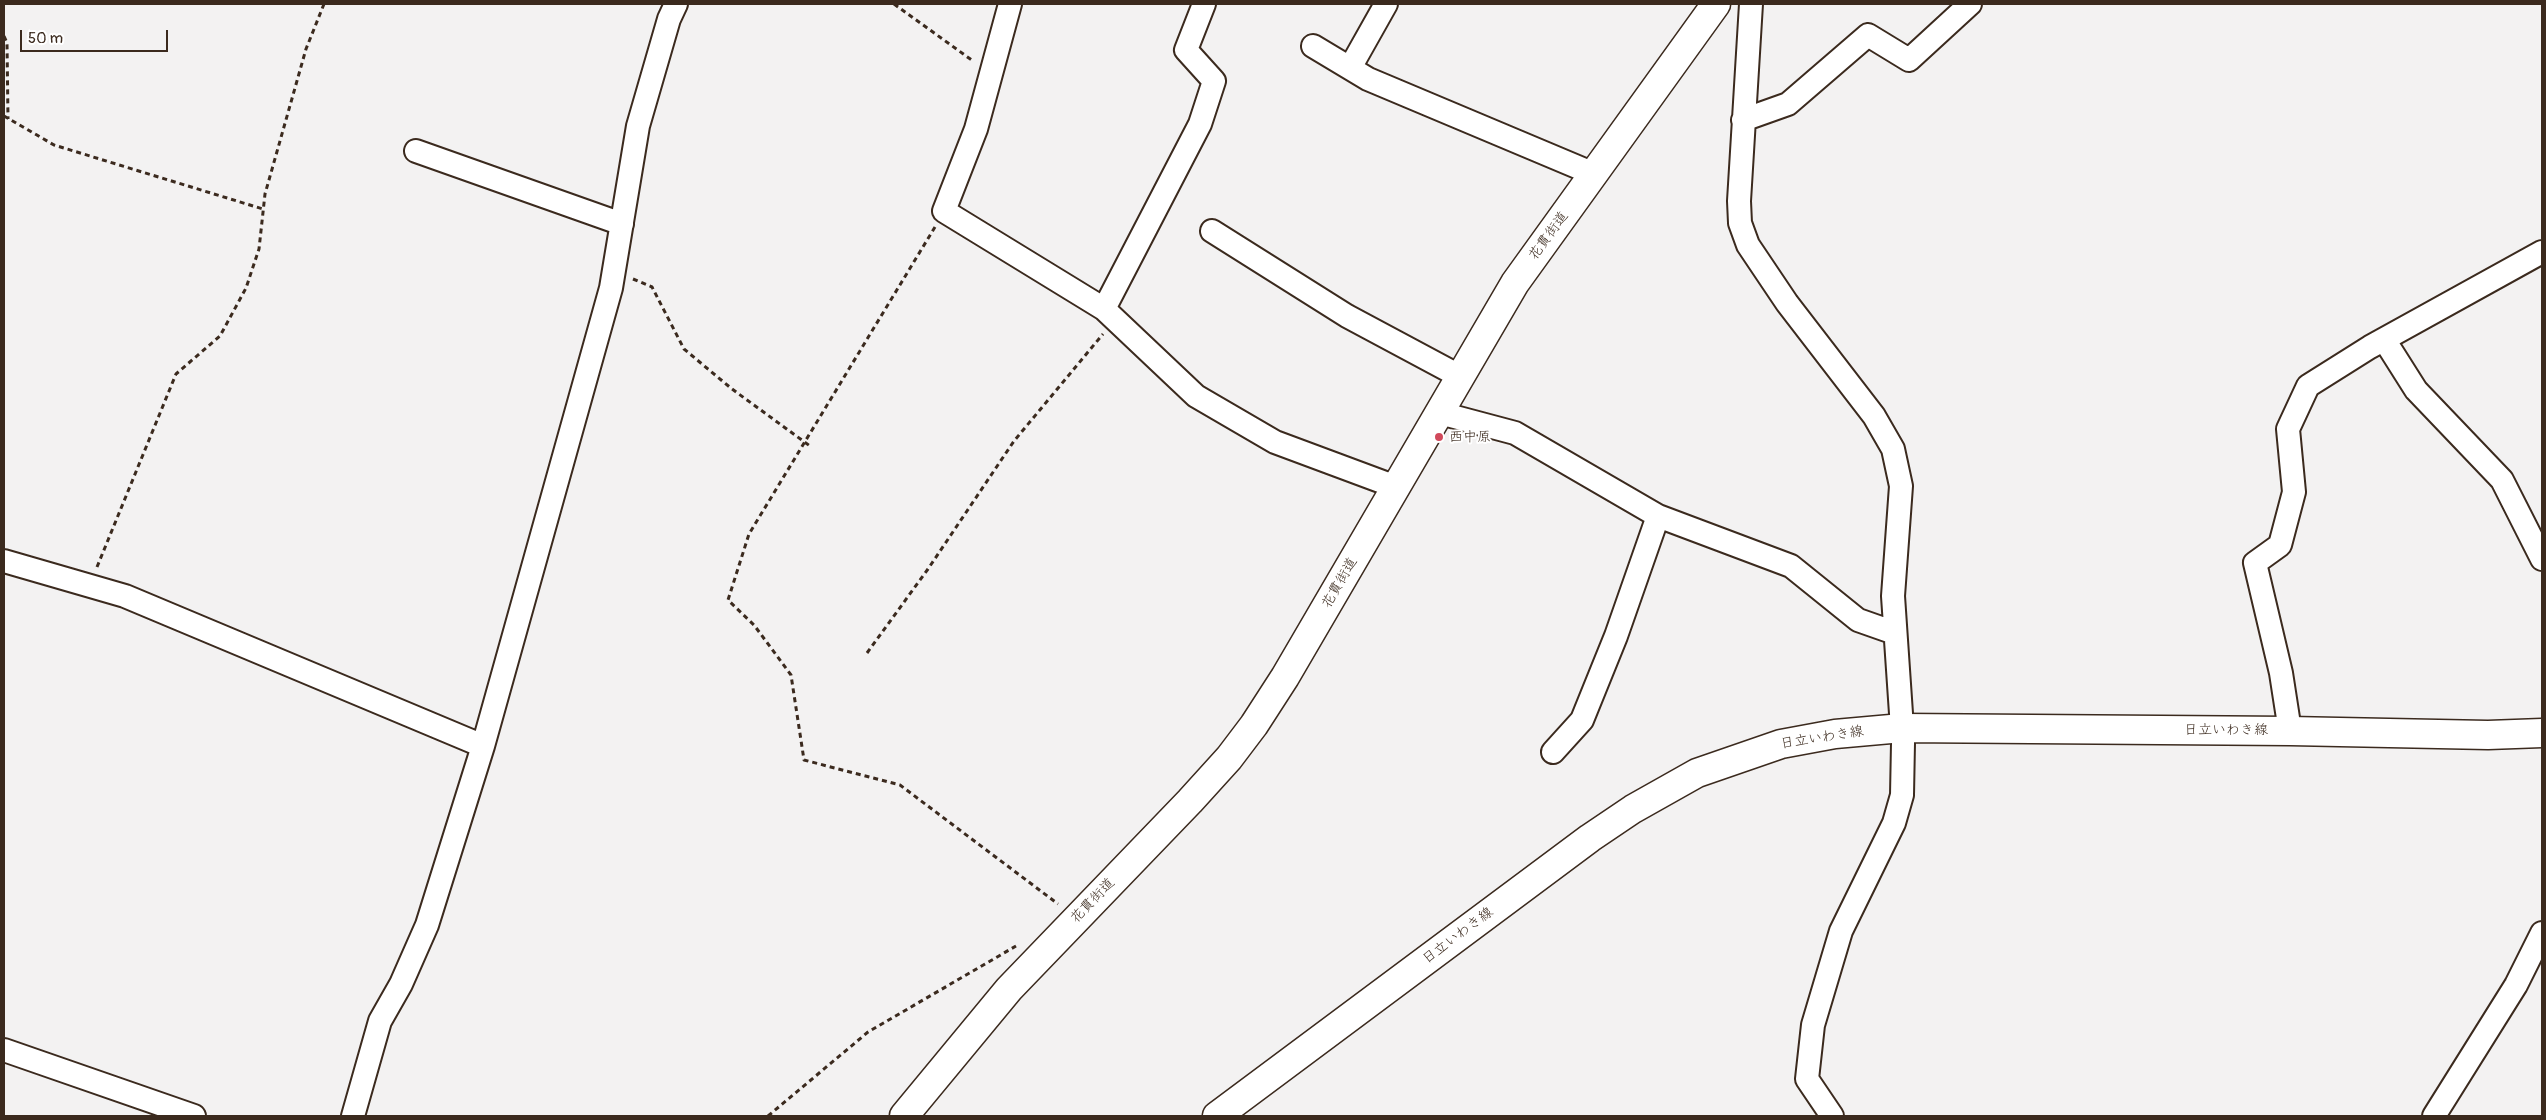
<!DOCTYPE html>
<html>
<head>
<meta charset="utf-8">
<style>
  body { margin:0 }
  #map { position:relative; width:2546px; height:1120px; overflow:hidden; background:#f3f2f2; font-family:Pangolin,sans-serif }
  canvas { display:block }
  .frame { position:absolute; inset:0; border:5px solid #3b2a1e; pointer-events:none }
  .scale { position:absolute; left:20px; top:30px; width:148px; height:22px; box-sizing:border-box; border:2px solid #3b2a1e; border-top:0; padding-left:6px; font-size:15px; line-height:18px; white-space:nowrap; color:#3b2a1e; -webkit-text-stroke:4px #fff; paint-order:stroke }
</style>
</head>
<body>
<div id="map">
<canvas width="2546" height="1120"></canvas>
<div class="frame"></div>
<div class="scale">50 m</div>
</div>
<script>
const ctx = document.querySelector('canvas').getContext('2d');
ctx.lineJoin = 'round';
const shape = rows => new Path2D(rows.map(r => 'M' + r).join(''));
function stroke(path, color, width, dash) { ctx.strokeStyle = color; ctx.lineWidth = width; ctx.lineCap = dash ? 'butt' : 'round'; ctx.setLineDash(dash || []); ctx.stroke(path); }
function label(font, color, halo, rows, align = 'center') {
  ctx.font = font + ' Pangolin,"Klee One",sans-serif'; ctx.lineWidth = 4; ctx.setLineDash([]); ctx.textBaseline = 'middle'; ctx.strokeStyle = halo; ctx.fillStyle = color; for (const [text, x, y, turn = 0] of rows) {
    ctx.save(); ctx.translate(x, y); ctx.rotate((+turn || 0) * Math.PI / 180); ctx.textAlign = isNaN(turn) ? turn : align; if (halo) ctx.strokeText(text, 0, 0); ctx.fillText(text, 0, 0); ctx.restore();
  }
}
const street = shape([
  [1010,4,976,129,944,211,1104,309,1196,396,1275,442,1396,487],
  [1751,4,1739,201,1740,223,1748,245,1787,303,1874,416,1893,449,1901,486,1893,596,1903,743,1902,795,1894,823,1841,931,1813,1025,1807,1079,1832,1116],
  [1313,46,1368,79,1594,174],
  [1350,68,1386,4],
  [1743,120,1788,104,1868,35,1909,60,1970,4],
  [416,151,622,224],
  [1212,231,1347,316,1461,377],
  [1104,309,1200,124,1214,81,1186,50,1204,4],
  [2385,341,2416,390,2502,480,2542,559],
  [1440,413,1515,433,1658,516,1791,566,1858,620,1895,633],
  [4,561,125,596,483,746],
  [2290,731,2281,673,2255,563,2280,545,2294,492,2288,429,2308,386,2370,347,2542,252],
  [1553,752,1582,720,1616,636,1658,516],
  [4,1050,194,1116],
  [353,1116,380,1021,401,984,427,925,483,746,611,288,638,126,669,19,676,4],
  [2434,1116,2516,985,2542,933]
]);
const primary = shape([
  [1217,1116,1590,838,1633,809,1697,773,1781,744,1835,734,1902,728,2290,731,2488,735,2542,733]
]);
const highway = shape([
  [904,1116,1009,989,1190,801,1229,758,1254,725,1285,677,1515,283,1716,4]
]);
stroke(street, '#3b2a1e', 26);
stroke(primary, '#3b2a1e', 31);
stroke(highway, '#3b2a1e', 31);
stroke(shape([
  [894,4,973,61],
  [4,36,7,43,8,119],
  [4,116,54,145,263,209],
  [935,227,749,534,728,600,754,625,791,675,804,760,900,785,1058,904],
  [633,279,652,287,684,349,732,389,810,446],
  [97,567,176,374,220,336,246,288,259,249,265,194,306,49,324,4],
  [867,653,928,569,1014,441,1103,334],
  [768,1116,868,1032,1016,946]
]), '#3b2a1e', 3, [5, 4]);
stroke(street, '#fff', 22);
stroke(primary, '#fff', 28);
stroke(highway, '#fff', 28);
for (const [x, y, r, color] of [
  [1439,437,5,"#d1495b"]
]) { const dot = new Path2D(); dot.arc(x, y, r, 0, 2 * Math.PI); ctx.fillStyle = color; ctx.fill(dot); stroke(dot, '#fff', 2); }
label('14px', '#3b2a1e', '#fff', [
  ["花貫街道",1549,236,-54],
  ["花貫街道",1340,583,-60],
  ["日立いわき線",2226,730],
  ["日立いわき線",1822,738,-9],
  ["花貫街道",1093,901,-46],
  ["日立いわき線",1458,936,-37]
]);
label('14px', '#3b2a1e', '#fff', [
  ["西中原",1449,437]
], 'left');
</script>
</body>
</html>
